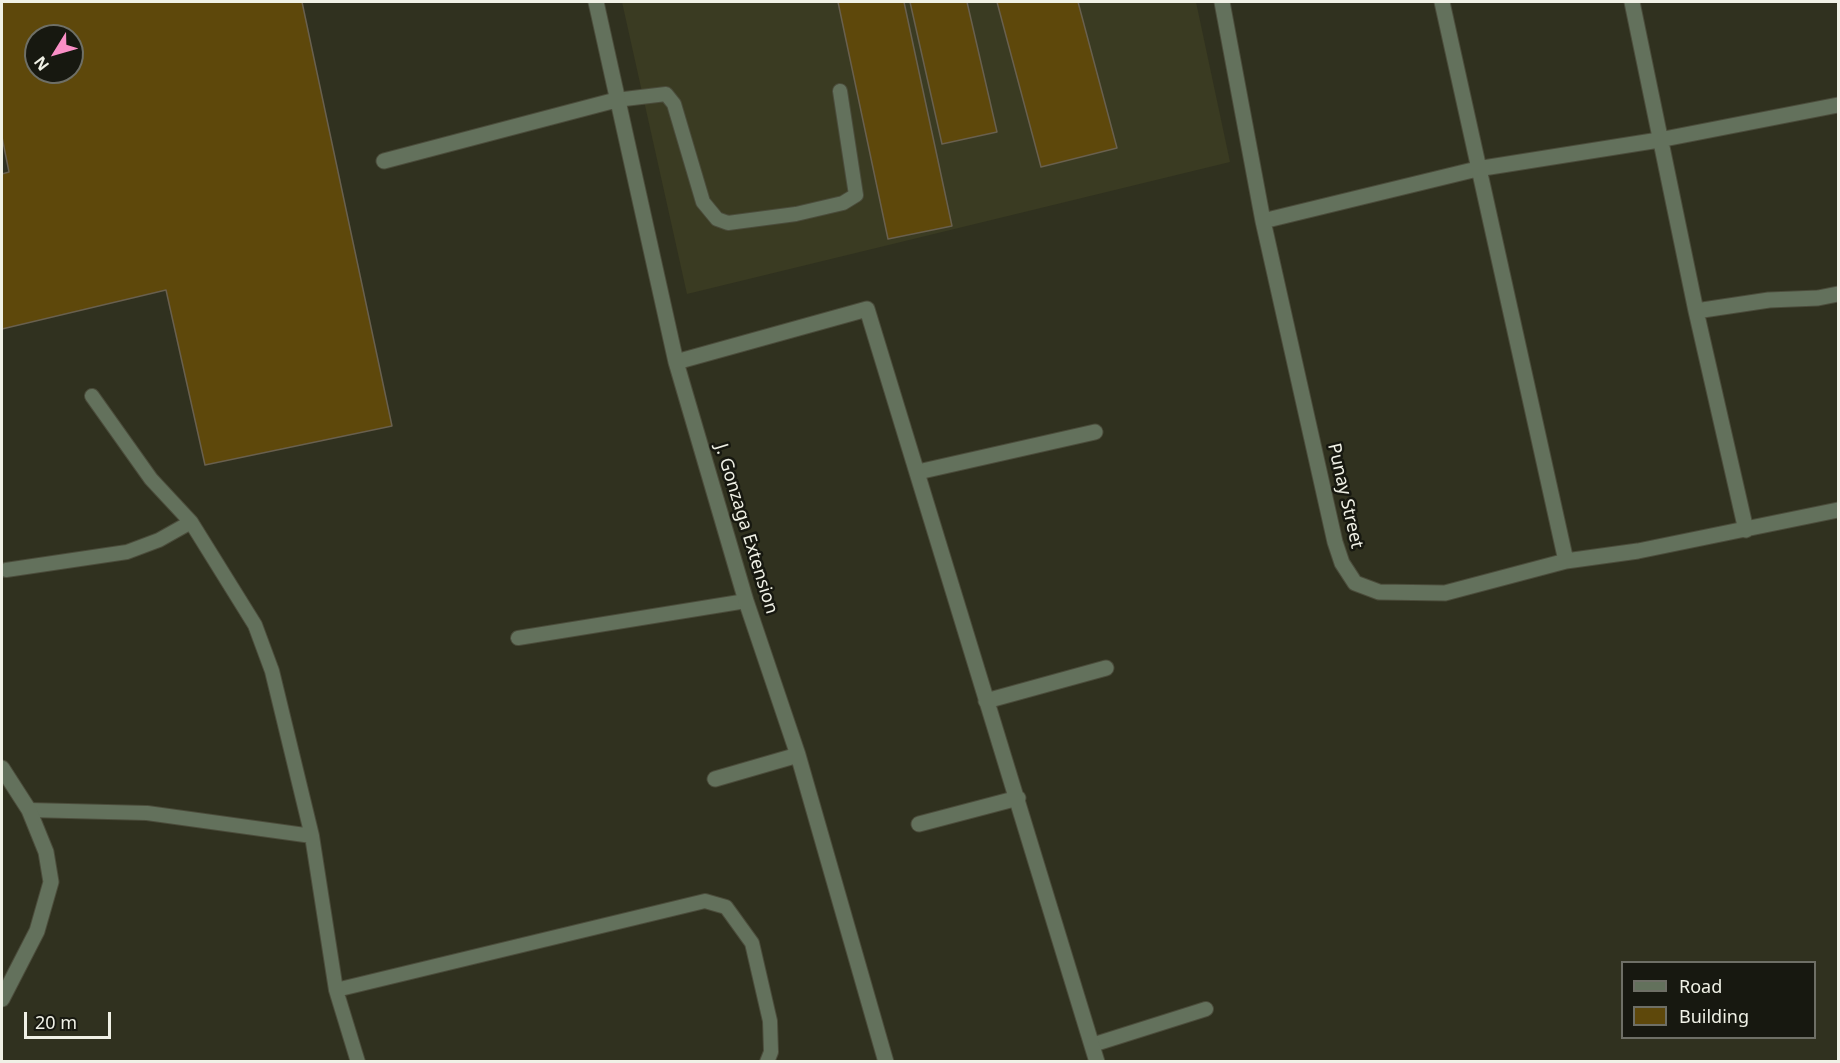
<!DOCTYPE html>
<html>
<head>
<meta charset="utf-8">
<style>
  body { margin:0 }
  #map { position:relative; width:1840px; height:1063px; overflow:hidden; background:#30311f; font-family:"Noto Sans",sans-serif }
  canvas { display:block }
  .frame { position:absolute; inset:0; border:3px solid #f0f1e6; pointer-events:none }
  .legend { position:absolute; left:1621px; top:961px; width:195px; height:78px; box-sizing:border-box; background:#171810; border:2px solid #6e6f66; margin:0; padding:8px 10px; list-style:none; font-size:18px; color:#f0f1e6 }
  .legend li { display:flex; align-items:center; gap:12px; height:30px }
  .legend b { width:30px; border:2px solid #6e6f66 }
  .north { position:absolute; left:24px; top:24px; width:60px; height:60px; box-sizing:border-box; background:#171810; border:2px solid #6e6f66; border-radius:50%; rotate:233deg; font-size:16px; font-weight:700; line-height:24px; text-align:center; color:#f0f1e6 }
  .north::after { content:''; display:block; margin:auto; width:21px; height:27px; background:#fa8fc6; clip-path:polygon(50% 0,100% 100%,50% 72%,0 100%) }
  .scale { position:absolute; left:24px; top:1012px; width:87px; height:27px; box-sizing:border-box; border:3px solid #f0f1e6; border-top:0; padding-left:8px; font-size:18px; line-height:21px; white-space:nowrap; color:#f0f1e6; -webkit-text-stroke:4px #171810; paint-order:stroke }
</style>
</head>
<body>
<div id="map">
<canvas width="1840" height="1063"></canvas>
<div class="frame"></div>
<ul class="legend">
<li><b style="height:8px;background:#63715c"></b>Road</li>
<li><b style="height:16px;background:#5e480b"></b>Building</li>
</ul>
<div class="north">N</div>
<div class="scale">20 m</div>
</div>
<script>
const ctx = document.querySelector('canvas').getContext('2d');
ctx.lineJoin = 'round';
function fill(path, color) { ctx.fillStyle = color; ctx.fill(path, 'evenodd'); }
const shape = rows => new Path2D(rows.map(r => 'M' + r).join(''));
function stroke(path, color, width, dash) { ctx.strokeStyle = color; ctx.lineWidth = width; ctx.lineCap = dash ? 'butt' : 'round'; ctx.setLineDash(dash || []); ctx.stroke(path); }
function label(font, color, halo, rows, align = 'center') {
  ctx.font = font + ' "Noto Sans",sans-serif'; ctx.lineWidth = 5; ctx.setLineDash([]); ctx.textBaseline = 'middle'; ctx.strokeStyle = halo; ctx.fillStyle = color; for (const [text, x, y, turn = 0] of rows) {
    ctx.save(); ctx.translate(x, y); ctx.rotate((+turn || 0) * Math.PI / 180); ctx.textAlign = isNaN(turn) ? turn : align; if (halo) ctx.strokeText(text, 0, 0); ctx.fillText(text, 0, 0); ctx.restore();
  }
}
fill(shape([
  [622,2,1196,2,1230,162,687,294]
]), '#3a3b22');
const building = shape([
  [2,2,302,2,392,426,205,465,166,290,2,329,2,174,9,172,2,137,2,2],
  [36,36,72,36,72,72,36,72,36,36],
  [838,2,904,2,952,226,888,239,838,2],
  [910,2,967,2,997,132,942,144,910,2],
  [997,2,1078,2,1117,148,1041,167,997,2]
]);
fill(building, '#5e480b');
stroke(building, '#69604e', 1.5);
const service = shape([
  [616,100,666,94,674,104,703,202,717,219,728,223,796,214,843,203,856,195,840,91],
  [6,570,127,552,159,540,191,522],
  [518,638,746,601],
  [29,810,147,813,312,836,272,671,255,625,191,522,151,479,92,396],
  [312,836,336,990,358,1062],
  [336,990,705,901,726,907,752,943,770,1021,771,1052,767,1062],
  [1092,1045,1206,1009]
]);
const minor = shape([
  [596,2,676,362,746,601,798,755,886,1062],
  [1222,2,1263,221,1335,542,1342,563,1355,583,1379,592,1445,593,1566,561,1638,551,1838,510],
  [1442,2,1566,561],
  [1632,2,1696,311,1746,530],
  [384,161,616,100],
  [1263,221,1477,169,1659,140,1838,105],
  [1696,311,1769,300,1818,298,1838,294],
  [676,362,867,309,1097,1062],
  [918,472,1095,432],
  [986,701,1106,668],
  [2,768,29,810,46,852,51,882,37,931,2,999],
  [715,779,798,755],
  [919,824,1018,798]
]);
stroke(service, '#4b4c3b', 16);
stroke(minor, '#4b4c3b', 17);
stroke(service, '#63715c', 14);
stroke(minor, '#63715c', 15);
label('18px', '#f0f1e6', '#171810', [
  ["Punay Street",1345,496,77],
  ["J. Gonzaga Extension",746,529,73]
]);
</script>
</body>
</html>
